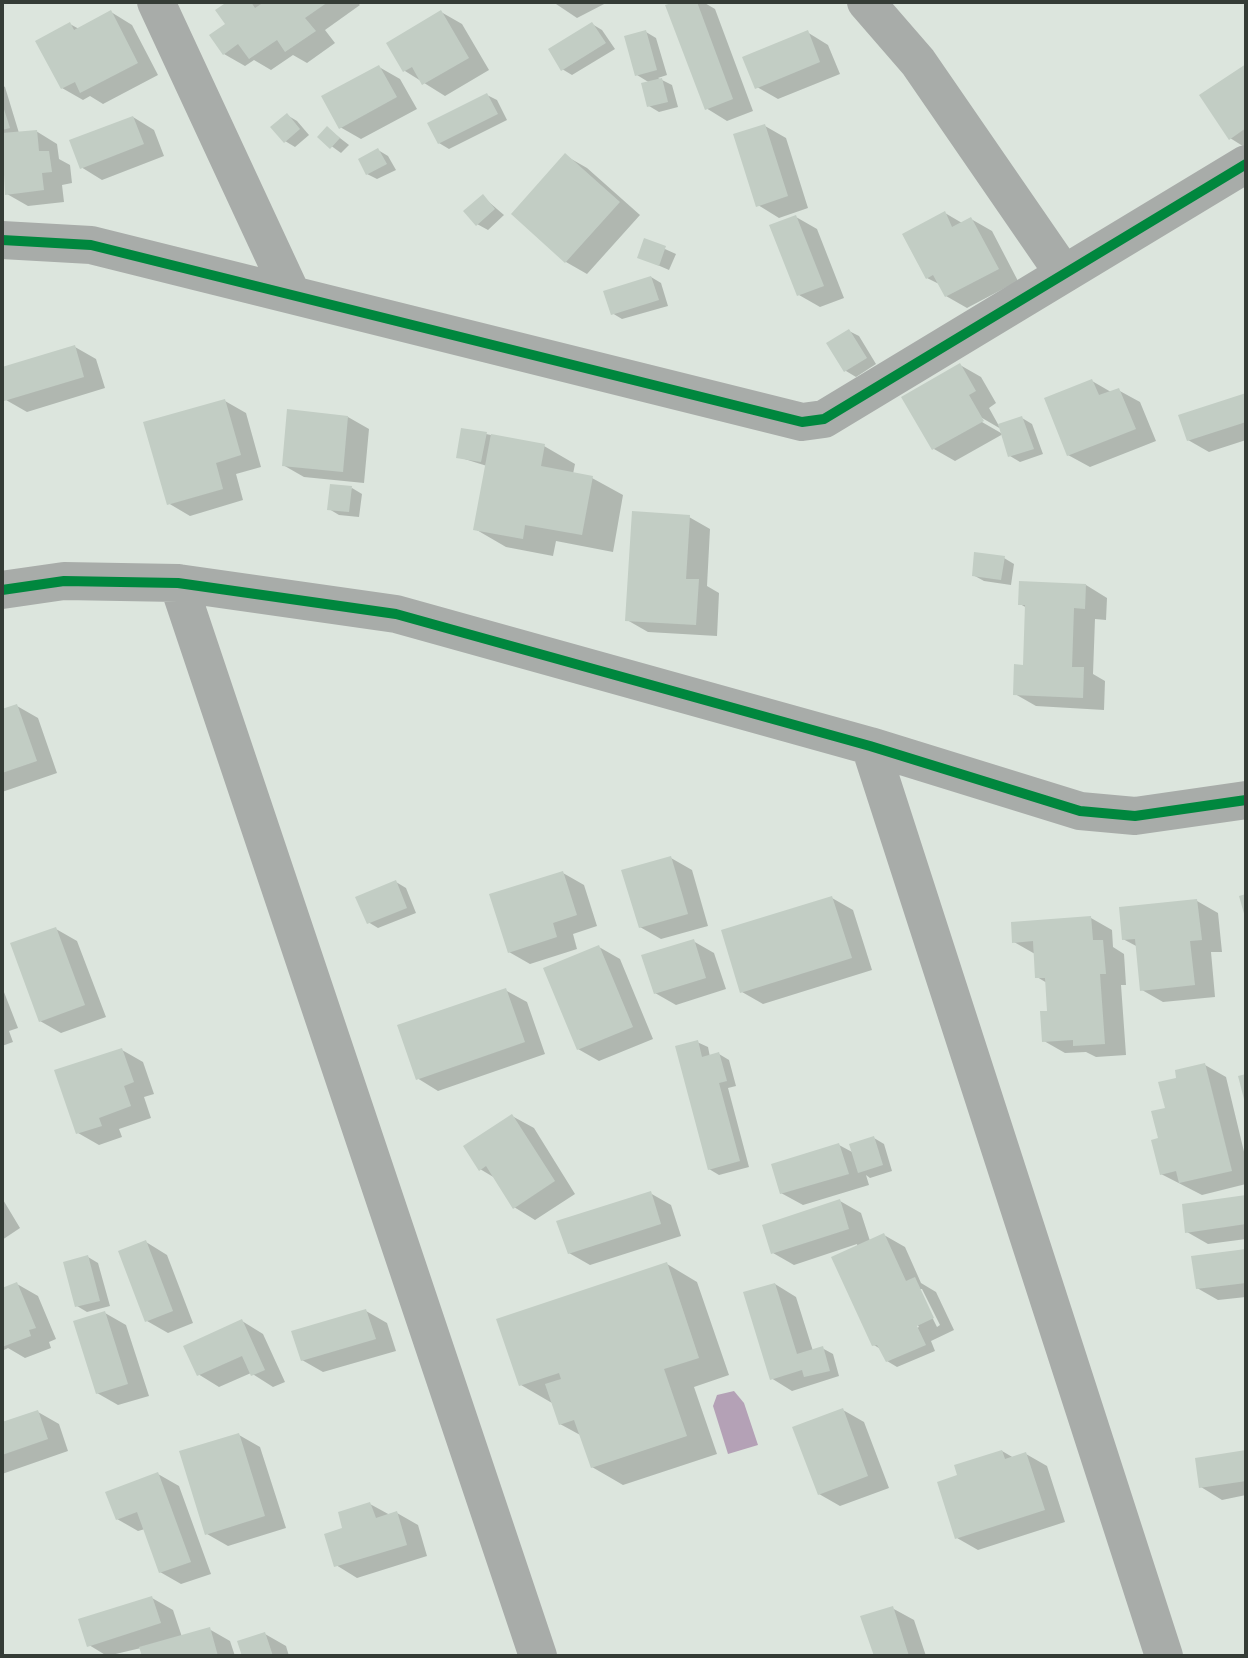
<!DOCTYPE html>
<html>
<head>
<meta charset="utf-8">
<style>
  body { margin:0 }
  #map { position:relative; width:1248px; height:1658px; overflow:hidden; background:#dce5dd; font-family:"Titillium Web",sans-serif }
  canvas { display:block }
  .frame { position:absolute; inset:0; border:4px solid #353c36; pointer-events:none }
</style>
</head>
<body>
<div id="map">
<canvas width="1248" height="1658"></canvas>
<div class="frame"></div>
</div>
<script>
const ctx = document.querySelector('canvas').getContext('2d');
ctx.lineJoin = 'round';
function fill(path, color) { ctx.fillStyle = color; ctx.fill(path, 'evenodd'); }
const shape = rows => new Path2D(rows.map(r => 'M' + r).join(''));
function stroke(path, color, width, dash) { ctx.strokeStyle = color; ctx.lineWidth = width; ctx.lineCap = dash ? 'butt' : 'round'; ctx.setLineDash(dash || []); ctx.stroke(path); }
fill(shape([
  [734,1391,744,1403,758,1445,728,1454,713,1406,717,1395]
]), '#b4a1b6');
fill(shape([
  [230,2,263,4,267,2,357,2,360,5,325,30,335,43,307,63,293,55,271,70,254,60,245,66,224,54,227,25,217,11],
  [553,2,608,2,577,18],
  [680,2,703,2,715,9,753,111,727,121,706,108,668,6],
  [111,12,132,25,158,75,103,104,90,96,83,100,62,88,70,24,79,29],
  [441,12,462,24,489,70,445,96,405,71,388,44],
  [592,24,602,30,615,49,572,75,562,69],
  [646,32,656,38,667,75,658,78,672,85,678,107,659,112,649,106,650,83,637,75],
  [807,32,828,45,840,74,778,99,757,87],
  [1246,66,1246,148,1230,138,1201,95],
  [379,67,400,79,417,109,361,139,340,127],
  [2,85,5,87,19,133,36,131,57,144,59,159,70,165,72,183,62,185,64,202,28,206,7,194,2,152],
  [487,95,497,100,507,120,449,149,439,143],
  [287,115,297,121,309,135,295,147,285,141],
  [133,117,154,130,164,156,102,180,81,167],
  [765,126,786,138,808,208,779,218,758,205],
  [327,128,349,145,341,153,319,137],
  [378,150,388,156,396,170,377,179,367,174],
  [566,156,587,168,640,215,587,274,566,262,513,214],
  [483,197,504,215,488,230,477,224],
  [945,213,962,223,971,219,992,231,1018,281,967,308,946,296,941,285,927,278],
  [796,217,817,229,844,298,820,307,799,295],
  [645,240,676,254,669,270,639,257],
  [651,277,661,283,668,306,622,319,612,313],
  [849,331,859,336,876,364,856,377,846,371],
  [75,347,96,359,105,388,27,412,6,400,2,369],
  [960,365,981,377,996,403,989,408,999,426,1022,418,1032,424,1043,454,1020,462,1010,456,1003,434,955,461,934,449],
  [977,415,1001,429,1001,433,975,418],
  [1092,381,1111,392,1118,390,1140,402,1156,441,1090,467,1068,455],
  [1246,394,1246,440,1209,452,1188,440,1180,416],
  [225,401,246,413,261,467,236,474,243,500,190,516,168,503],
  [348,417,369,429,364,483,304,477,283,465],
  [486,434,544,446,575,464,573,474,592,478,623,495,613,552,556,541,553,556,506,547,475,529,487,466,458,457],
  [352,488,362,494,359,517,339,515,329,509],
  [689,517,710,529,707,586,719,593,717,636,648,632,627,620],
  [1004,558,1014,564,1011,585,984,581,973,575],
  [1086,585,1107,598,1106,620,1095,619,1093,674,1105,681,1104,710,1036,706,1015,694,1024,667,1027,608,1020,604],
  [17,706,38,718,57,773,2,792,2,711],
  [671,858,692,870,708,926,661,939,640,927],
  [563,873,584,885,597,926,573,934,577,949,530,964,509,952],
  [396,882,406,888,416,913,378,928,368,922],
  [832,898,853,910,872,970,763,1004,742,992],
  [1197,901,1218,913,1222,952,1211,952,1215,997,1163,1002,1142,990,1138,947,1123,939],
  [1091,918,1112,930,1113,947,1124,954,1126,985,1121,985,1126,1055,1096,1057,1086,1052,1065,1053,1044,1041,1049,1012,1047,983,1037,977,1035,954,1014,942],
  [56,929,77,941,106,1017,61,1033,40,1021],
  [693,941,714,953,726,989,676,1005,655,993],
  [599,947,620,959,653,1039,599,1061,578,1049],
  [2,987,18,1028,9,1031,13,1042,2,1046],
  [505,990,527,1002,545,1054,438,1091,417,1078],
  [697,1042,708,1047,710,1057,719,1054,729,1060,736,1086,728,1088,749,1167,719,1175,709,1169],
  [122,1050,143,1062,154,1094,144,1097,151,1118,119,1129,122,1137,99,1145,78,1133],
  [1205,1065,1226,1077,1246,1160,1246,1184,1202,1195,1161,1174,1160,1139,1178,1079],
  [512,1116,534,1128,575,1194,535,1220,514,1207,495,1178,480,1169],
  [874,1138,884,1144,892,1171,870,1178,866,1175,869,1185,803,1205,781,1193,839,1145,854,1153],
  [650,1193,671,1205,681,1236,590,1265,569,1253],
  [1246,1197,1246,1239,1208,1244,1187,1232,1184,1205],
  [2,1198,20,1228,2,1240],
  [840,1201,861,1213,870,1241,884,1235,905,1247,921,1283,936,1292,954,1330,931,1341,935,1351,897,1367,887,1361,882,1350,874,1345,857,1244,794,1265,773,1253],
  [918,1289,922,1289,940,1325,937,1327],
  [917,1324,919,1327,879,1345],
  [146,1242,167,1255,193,1323,168,1333,147,1321],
  [1246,1251,1246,1297,1218,1300,1197,1288,1193,1258],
  [88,1257,98,1263,110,1306,87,1312,77,1306],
  [667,1264,697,1282,729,1375,694,1387,717,1454,623,1485,592,1467,582,1436,560,1424,552,1403,521,1385],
  [17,1284,38,1296,56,1339,49,1342,51,1348,25,1358,8,1348,2,1351,2,1290],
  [775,1284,796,1297,813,1351,822,1348,833,1354,839,1376,792,1391,771,1378],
  [366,1311,387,1323,396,1351,323,1372,302,1360],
  [105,1313,126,1325,149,1396,118,1405,97,1393],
  [242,1321,263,1334,285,1382,273,1387,251,1373,219,1387,198,1374],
  [843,1410,864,1422,889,1488,840,1506,819,1494],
  [38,1412,59,1424,68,1451,2,1474,2,1424],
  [239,1435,260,1447,286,1528,228,1546,207,1534],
  [1002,1451,1014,1458,1026,1454,1047,1466,1065,1522,978,1550,957,1538,959,1476],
  [1246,1451,1246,1495,1222,1500,1201,1487,1197,1460],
  [158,1474,179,1486,211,1574,181,1584,160,1572,145,1529,138,1531,117,1519],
  [370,1504,390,1515,397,1513,418,1525,427,1556,357,1578,336,1565,344,1529],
  [152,1598,173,1610,182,1637,209,1629,230,1641,235,1656,144,1656,141,1648,107,1656,89,1645],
  [892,1608,914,1620,926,1656,875,1656,863,1617],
  [265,1634,286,1646,289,1656,244,1656,239,1642]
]), '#0003');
fill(shape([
  [227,2,251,2,255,8,264,2,328,2,305,18,316,31,285,52,277,40,249,59,238,44,223,55,209,35,225,24,215,10],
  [675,2,697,2,733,99,705,110,665,5],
  [111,10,138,63,80,93,75,82,61,89,35,41,70,22,74,30],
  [441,10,469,58,422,85,412,67,403,72,386,43],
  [592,22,606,43,561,71,548,49],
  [646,30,657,70,635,76,624,36],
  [808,30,820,62,755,89,742,57],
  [1246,64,1246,128,1229,140,1199,95],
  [379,65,397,97,339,129,321,96],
  [662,78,668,102,647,107,641,83],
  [487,93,498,114,438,144,427,123],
  [2,103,10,128,2,130],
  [287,113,300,129,284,143,270,127],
  [133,116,144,144,80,169,69,140],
  [765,124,788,196,756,207,733,134],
  [327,126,340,138,330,149,317,137],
  [37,130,39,151,49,151,52,172,42,173,44,190,5,195,2,133],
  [378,148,387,164,366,175,358,159],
  [565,153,620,202,565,263,511,214],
  [483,194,495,209,476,226,463,211],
  [945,211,952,227,971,217,999,269,945,297,933,275,926,279,902,234],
  [796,215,824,286,797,296,769,225],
  [644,238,666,246,659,266,637,258],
  [651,276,659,300,611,315,603,291],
  [849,329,867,358,844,372,826,343],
  [75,345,84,377,4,401,2,367],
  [960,363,976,391,969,395,984,421,932,450,901,397],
  [1092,379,1099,395,1119,388,1136,429,1067,456,1044,398],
  [1246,393,1246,422,1187,441,1178,415],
  [225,399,241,455,216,463,223,489,167,505,143,422],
  [287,409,348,416,343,472,282,466],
  [1022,416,1034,449,1008,457,998,424],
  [461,428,487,432,481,462,456,458],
  [491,434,545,444,541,466,593,476,582,535,525,525,523,539,473,530],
  [330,484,352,486,349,512,327,510],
  [632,511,690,515,686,579,699,579,696,625,625,621],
  [974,552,1005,556,1001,580,972,576],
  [1019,581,1086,584,1085,609,1074,608,1072,667,1084,667,1083,698,1013,695,1014,664,1023,665,1025,605,1018,605],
  [17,704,37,761,2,773,2,709],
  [671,856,688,914,639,928,621,870],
  [563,871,577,915,553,923,557,937,508,953,489,894],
  [396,880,407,908,367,924,355,897],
  [1246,894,1246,917,1245,917,1239,896],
  [832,896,852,958,740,993,721,930],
  [1197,899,1202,940,1190,941,1195,985,1140,991,1135,939,1122,940,1119,907],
  [1091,916,1093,940,1103,940,1106,974,1100,974,1105,1044,1073,1046,1073,1040,1042,1042,1040,1011,1047,1011,1045,978,1035,978,1033,941,1012,943,1011,922],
  [56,927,85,1005,39,1022,10,943],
  [694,939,706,978,654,994,641,955],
  [599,945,633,1027,577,1050,543,968],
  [506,988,525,1042,416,1080,397,1025],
  [698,1040,702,1057,719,1052,727,1081,719,1083,740,1161,708,1170,675,1046],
  [122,1048,134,1082,124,1086,131,1106,99,1118,102,1126,76,1134,54,1070],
  [1205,1063,1232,1171,1179,1183,1176,1171,1160,1175,1151,1140,1158,1138,1151,1111,1165,1108,1158,1082,1176,1078,1175,1070],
  [1246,1074,1246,1103,1245,1103,1238,1076],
  [512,1114,555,1181,513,1209,486,1166,479,1171,463,1146],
  [874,1136,883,1165,858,1173,849,1144],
  [839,1143,849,1174,780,1194,771,1164],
  [651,1191,661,1224,568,1254,556,1221],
  [1246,1195,1246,1224,1185,1233,1182,1204],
  [840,1199,849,1229,771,1254,762,1225],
  [884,1233,906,1281,915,1277,934,1318,917,1326,926,1345,886,1362,877,1345,872,1346,831,1257],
  [146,1240,173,1311,145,1322,118,1251],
  [1246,1249,1246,1283,1196,1289,1191,1256],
  [88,1255,100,1301,75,1307,63,1262],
  [667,1262,699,1358,664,1369,687,1436,591,1468,574,1420,559,1425,545,1384,561,1379,559,1373,519,1386,496,1319],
  [17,1282,36,1328,29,1330,31,1336,2,1347,2,1288],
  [775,1283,797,1354,823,1346,830,1371,804,1377,802,1370,770,1380,743,1292],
  [366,1309,376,1339,301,1361,291,1331],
  [105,1311,128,1384,96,1394,73,1321],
  [242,1319,265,1370,251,1376,242,1356,197,1376,183,1346],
  [843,1408,868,1476,818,1495,792,1427],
  [38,1410,48,1439,2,1455,2,1422],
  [239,1433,265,1516,205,1535,179,1451],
  [1002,1450,1005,1459,1026,1452,1045,1510,955,1539,937,1482,957,1475,954,1465],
  [1246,1450,1246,1481,1199,1488,1195,1458],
  [158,1472,191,1562,159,1573,137,1512,116,1520,105,1492],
  [370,1502,376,1518,397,1511,407,1545,334,1567,324,1534,342,1528,338,1512],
  [152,1596,161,1623,87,1647,78,1619],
  [893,1606,909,1656,874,1656,860,1616],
  [210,1627,218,1656,142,1656,139,1647],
  [265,1632,273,1656,242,1656,237,1641]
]), '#c2cdc4');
stroke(shape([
  [156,2,292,295],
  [866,2,918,62,1064,274],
  [2,240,91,245,802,422,824,419,1246,164],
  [178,583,538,1656],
  [2,590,64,581,178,583,396,614,870,746,1080,811,1135,816,1246,800],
  [870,746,1164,1656]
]), '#a8aca9', 38);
stroke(shape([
  [2,240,91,245,802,422,824,419,1246,164],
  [2,590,64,581,178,583,396,614,870,746,1080,811,1135,816,1246,800]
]), '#00873e', 10);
</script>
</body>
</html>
